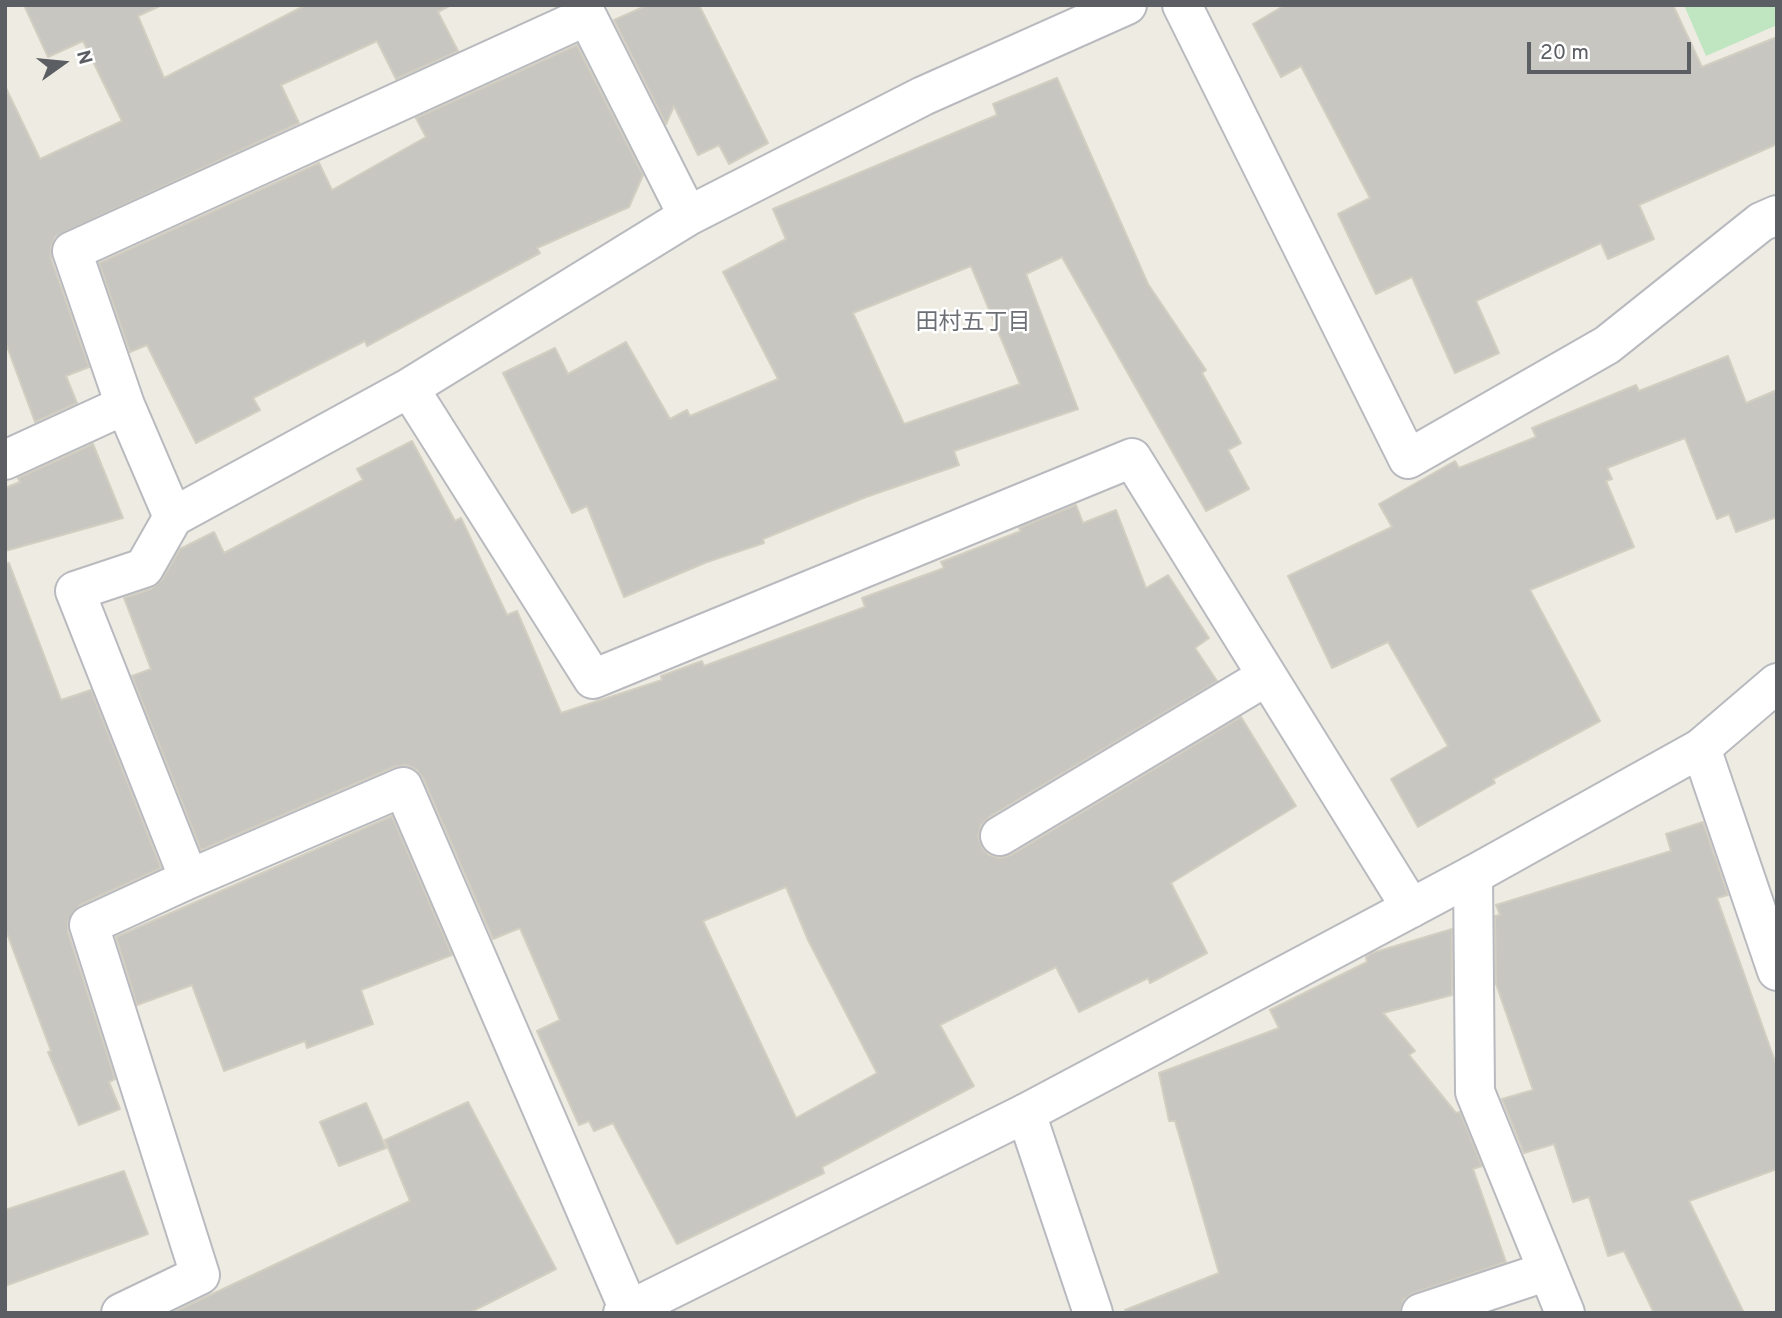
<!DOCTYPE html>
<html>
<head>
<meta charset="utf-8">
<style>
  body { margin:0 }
  #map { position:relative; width:1782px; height:1318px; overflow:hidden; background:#eeece2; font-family:Overpass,sans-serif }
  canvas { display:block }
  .frame { position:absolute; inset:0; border:7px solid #5b5e63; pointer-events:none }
  .north { position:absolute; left:28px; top:28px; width:70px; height:70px; -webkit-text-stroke:5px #fff; paint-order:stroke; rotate:75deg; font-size:19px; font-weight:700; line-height:28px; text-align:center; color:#5b5e63 }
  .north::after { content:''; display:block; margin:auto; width:24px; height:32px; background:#5b5e63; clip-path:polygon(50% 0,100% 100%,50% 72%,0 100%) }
  .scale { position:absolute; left:1527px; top:42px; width:164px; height:32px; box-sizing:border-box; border:4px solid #5b5e63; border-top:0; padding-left:9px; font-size:21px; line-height:24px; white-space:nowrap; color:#5b5e63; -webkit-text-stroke:5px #fff; paint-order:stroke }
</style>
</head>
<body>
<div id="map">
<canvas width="1782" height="1318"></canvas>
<div class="frame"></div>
<div class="north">N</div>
<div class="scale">20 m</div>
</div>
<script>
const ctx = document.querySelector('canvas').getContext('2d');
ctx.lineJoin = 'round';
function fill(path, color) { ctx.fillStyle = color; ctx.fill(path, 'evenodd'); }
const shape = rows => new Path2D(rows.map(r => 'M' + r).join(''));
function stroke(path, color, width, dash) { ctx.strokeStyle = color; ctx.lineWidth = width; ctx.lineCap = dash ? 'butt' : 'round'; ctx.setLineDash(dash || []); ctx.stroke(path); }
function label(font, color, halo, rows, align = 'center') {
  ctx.font = font + ' Overpass,"Noto Sans JP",sans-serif'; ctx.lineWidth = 5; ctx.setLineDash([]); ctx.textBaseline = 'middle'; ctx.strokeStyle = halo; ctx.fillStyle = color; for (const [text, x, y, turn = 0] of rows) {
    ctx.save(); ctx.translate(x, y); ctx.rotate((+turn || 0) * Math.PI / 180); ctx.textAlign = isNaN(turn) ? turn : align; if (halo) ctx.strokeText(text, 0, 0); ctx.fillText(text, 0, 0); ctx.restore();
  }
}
fill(shape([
  [1684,5,1777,5,1777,25,1706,56]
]), '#bfe5c1');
const building = shape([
  [24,5,162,5,138,16,164,78,306,5,451,5,438,12,458,51,396,79,377,41,281,85,299,123,55,237,51,247,51,258,89,367,66,376,77,403,35,422,5,341,5,86,40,159,122,121,83,41,48,57,24,5],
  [648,5,699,5,768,143,729,164,719,145,698,155,674,106,666,124,614,20,648,5],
  [1285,5,1673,5,1702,67,1777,37,1777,144,1639,205,1654,239,1608,259,1601,243,1476,301,1499,353,1455,373,1412,277,1376,294,1338,214,1370,198,1301,66,1281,77,1253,24,1285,5],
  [577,45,643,175,629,207,537,248,540,253,367,346,365,341,253,398,260,410,196,443,147,345,130,352,99,263,319,163,332,190,426,137,416,118,577,45],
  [1057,78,1148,284,1206,370,1202,373,1241,443,1228,450,1249,489,1206,511,1062,257,1026,274,1078,409,954,451,959,465,866,497,763,539,764,543,707,562,624,597,587,506,572,513,503,373,555,348,568,374,626,342,670,419,687,410,690,416,778,379,723,272,786,239,773,209,997,115,993,104,1057,78],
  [971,266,1020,384,904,424,853,313,971,266],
  [1728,356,1746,403,1777,390,1777,517,1736,532,1729,514,1717,519,1685,438,1607,468,1612,479,1606,481,1634,547,1530,590,1600,721,1493,779,1495,783,1418,827,1391,779,1448,746,1388,642,1332,668,1288,576,1392,527,1379,504,1455,461,1459,468,1536,437,1532,428,1636,385,1639,391,1728,356],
  [412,441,455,521,461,518,507,615,517,611,561,713,662,680,661,676,702,661,704,666,865,607,862,598,944,568,941,562,1021,531,1019,528,1076,505,1083,523,1116,510,1146,588,1168,575,1209,638,1195,648,1217,681,989,817,981,825,978,836,982,848,989,855,1000,858,1011,855,1241,717,1296,806,1171,883,1207,953,1150,983,1148,978,1079,1012,1056,967,940,1025,974,1086,822,1167,824,1173,677,1244,613,1123,594,1131,589,1121,579,1125,537,1031,560,1020,520,928,493,939,423,778,417,770,406,765,394,767,201,850,132,676,151,669,124,598,151,589,162,580,180,549,214,532,224,553,363,480,357,469,412,441],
  [786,887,808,940,877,1073,796,1118,703,921,786,887],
  [93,444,123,518,5,551,5,488,20,482,18,478,93,444],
  [5,563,9,563,61,700,91,690,161,868,80,905,68,921,68,932,115,1079,109,1082,120,1109,79,1125,48,1052,51,1051,5,928,5,563],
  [392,816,452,955,361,990,373,1024,307,1048,305,1041,224,1071,192,985,137,1005,116,937,392,816],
  [1703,822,1728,895,1717,898,1777,1067,1777,1169,1689,1201,1744,1313,1654,1313,1624,1251,1608,1256,1589,1197,1573,1202,1554,1144,1524,1153,1502,1099,1533,1090,1496,984,1495,916,1500,915,1496,905,1671,851,1666,834,1703,822],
  [1452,929,1452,995,1383,1013,1415,1051,1409,1055,1456,1113,1460,1112,1482,1166,1473,1169,1506,1262,1414,1293,1404,1299,1400,1313,1126,1313,1125,1310,1219,1273,1175,1121,1169,1121,1159,1073,1279,1028,1270,1010,1367,962,1366,957,1372,953,1452,929],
  [468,1102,556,1269,469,1313,172,1313,410,1201,385,1140,468,1102],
  [366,1103,386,1148,339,1166,320,1122,366,1103],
  [124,1171,148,1234,5,1286,5,1210,124,1171]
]);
fill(building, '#c8c6c0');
stroke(building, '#d2cec1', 2);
const minor = shape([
  [1182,5,1408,459,1607,345,1761,222,1777,215],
  [409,388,593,679,1132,458,1411,908],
  [125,405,173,517,409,388,688,216,923,96,1127,5],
  [5,460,125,405,72,251,587,16,688,216],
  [1701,748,1777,971],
  [1000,836,1267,676],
  [1473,875,1475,1092,1565,1313],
  [189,879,403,787,629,1310],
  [1026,1113,1093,1313],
  [121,1313,200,1275,89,925,189,879,75,591,144,568,173,517],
  [1421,1313,1548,1271]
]);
const tertiary = shape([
  [623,1313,1026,1113,1473,875,1701,748,1777,683]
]);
stroke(minor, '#b8babf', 42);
stroke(tertiary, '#b8babf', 42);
stroke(minor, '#fff', 38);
stroke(tertiary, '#fff', 38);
label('23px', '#6c7075', '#fff', [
  ["田村五丁目",973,324]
]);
</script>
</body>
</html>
